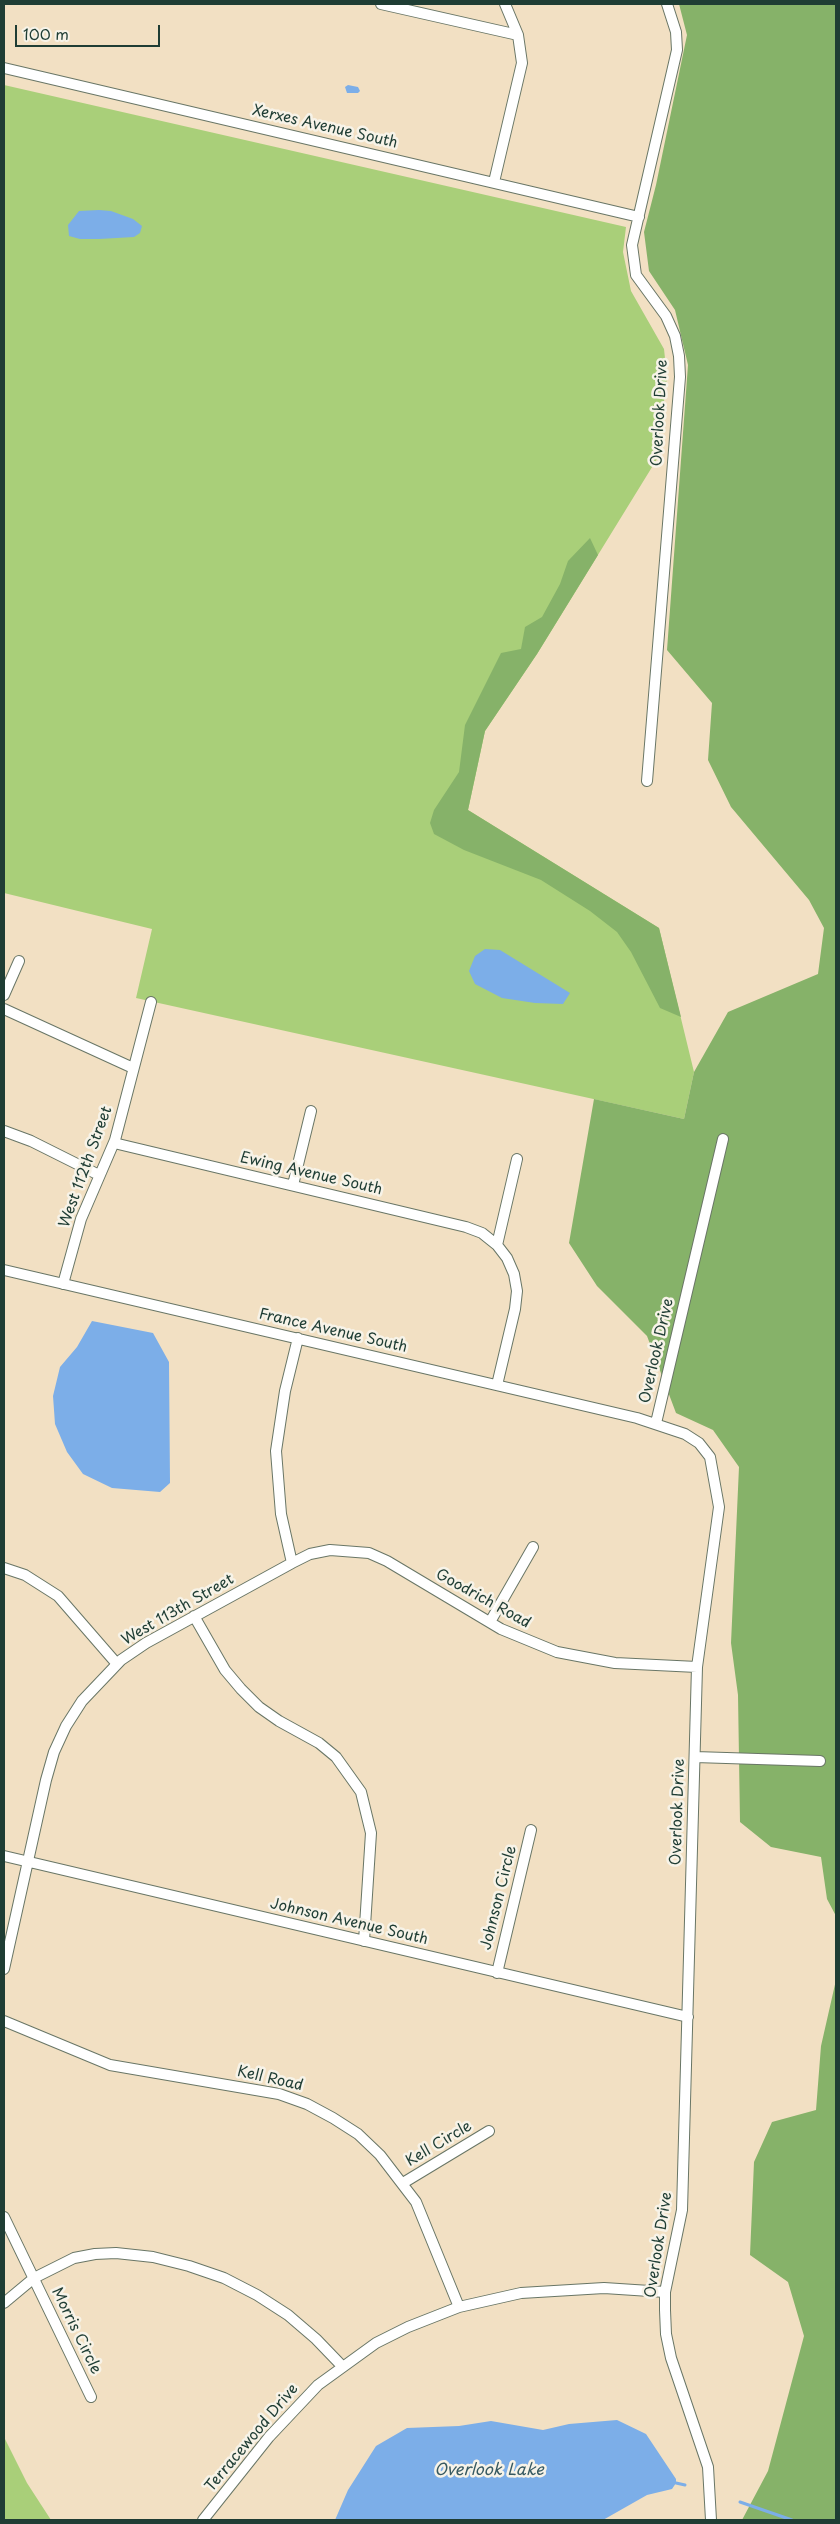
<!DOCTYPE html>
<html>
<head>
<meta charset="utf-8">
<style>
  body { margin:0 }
  #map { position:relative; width:840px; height:2524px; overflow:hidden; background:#f2e0c3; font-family:"Playpen Sans",sans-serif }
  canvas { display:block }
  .frame { position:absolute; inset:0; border:5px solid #1f3d34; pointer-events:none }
  .scale { position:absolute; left:15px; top:25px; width:145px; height:22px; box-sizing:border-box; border:2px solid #1f3d34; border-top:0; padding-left:6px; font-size:15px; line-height:18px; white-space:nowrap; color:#1f3d34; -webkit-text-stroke:4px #f7f3e8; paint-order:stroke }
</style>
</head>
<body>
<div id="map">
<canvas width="840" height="2524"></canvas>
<div class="frame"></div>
<div class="scale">100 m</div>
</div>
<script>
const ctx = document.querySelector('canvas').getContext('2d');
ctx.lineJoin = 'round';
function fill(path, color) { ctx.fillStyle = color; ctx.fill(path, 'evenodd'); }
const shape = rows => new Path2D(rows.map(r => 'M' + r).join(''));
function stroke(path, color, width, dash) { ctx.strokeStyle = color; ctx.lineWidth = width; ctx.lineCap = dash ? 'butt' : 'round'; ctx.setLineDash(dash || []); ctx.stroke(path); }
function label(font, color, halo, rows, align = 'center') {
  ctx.font = font + ' "Playpen Sans",sans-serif'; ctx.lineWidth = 5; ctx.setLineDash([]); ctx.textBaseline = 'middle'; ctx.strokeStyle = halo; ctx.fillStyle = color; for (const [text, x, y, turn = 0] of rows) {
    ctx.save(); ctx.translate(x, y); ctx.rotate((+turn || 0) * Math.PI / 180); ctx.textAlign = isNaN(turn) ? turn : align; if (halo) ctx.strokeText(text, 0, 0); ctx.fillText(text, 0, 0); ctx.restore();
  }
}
fill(shape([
  [4,85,626,227,623,252,631,291,664,349,667,377,657,459,537,654,485,731,468,810,659,928,694,1072,684,1119,136,998,152,929,4,893],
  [4,2437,27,2483,51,2520,4,2520]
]), '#a9cf79');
fill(shape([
  [679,4,836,4,836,1916,827,1899,821,1857,771,1847,740,1822,738,1695,731,1643,739,1467,713,1430,676,1413,647,1336,597,1286,569,1243,594,1099,684,1119,694,1072,728,1012,818,974,824,928,809,900,731,807,708,760,712,703,667,650,688,365,675,310,649,271,644,232,656,185,687,35],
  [590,538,598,555,537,654,485,731,468,810,659,928,681,1017,660,1008,631,952,617,932,590,911,541,880,464,850,434,834,430,823,434,810,459,772,465,725,501,653,521,649,525,627,542,617,560,584,568,561],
  [836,1980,836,2520,742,2520,768,2471,804,2336,788,2282,750,2255,754,2162,772,2122,816,2110,821,2046]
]), '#86b269');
fill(shape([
  [348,85,358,87,360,91,358,93,347,93,345,87],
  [99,210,111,211,133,219,142,226,140,233,134,237,99,239,80,239,69,236,68,225,79,211],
  [485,949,500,950,570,993,563,1004,535,1003,502,998,475,984,469,971,475,956],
  [92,1321,153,1333,169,1362,170,1483,160,1492,112,1488,83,1474,67,1452,55,1424,53,1396,60,1367,77,1347],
  [617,2420,646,2434,676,2479,676,2483,672,2489,647,2495,603,2520,335,2520,348,2490,376,2446,407,2428,459,2426,491,2421,543,2430,569,2424]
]), '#7caee8');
stroke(shape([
  [676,2483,685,2485],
  [740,2502,792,2520]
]), '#7caee8', 3);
const minor = shape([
  [381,4,518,35],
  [4,68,639,217],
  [494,182,522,63,518,35,505,4],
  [647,781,680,377,679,356,675,336,666,316,636,275,632,245,677,50,676,32,667,4],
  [4,995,19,961],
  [4,1009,133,1068],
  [4,1131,31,1141,99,1175],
  [114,1143,466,1227,482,1233,497,1245,507,1258,514,1274,517,1291,515,1309,497,1385],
  [293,1185,311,1111],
  [497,1245,517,1159],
  [4,1270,637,1418,685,1434,699,1443,710,1457,719,1507,697,1667,682,2210,665,2292,665,2310,666,2334,671,2358,708,2467,711,2520],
  [63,1284,81,1219,115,1140,151,1002],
  [656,1423,723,1139],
  [292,1563,310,1554,330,1550,369,1553,387,1561,501,1629,557,1652,615,1663,697,1667],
  [4,1568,25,1575,58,1596,117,1664],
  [194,1616,225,1670,241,1689,259,1707,279,1721,319,1743,336,1757,361,1792,371,1833,364,1941],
  [490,1622,533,1547],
  [695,1757,820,1761],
  [4,1856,688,2017],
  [4,1969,46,1780,54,1752,66,1726,82,1701,121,1660,146,1643,292,1563,281,1514,276,1451,285,1391,298,1338],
  [497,1973,531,1830],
  [4,2021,110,2065,279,2094,307,2104,333,2118,358,2134,380,2155,416,2202,459,2307],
  [403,2183,489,2131],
  [4,2217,91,2397],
  [4,2303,34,2278,74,2258,95,2254,116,2253,153,2257,189,2266,224,2278,257,2295,288,2315,316,2339,342,2366],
  [203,2520,269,2437,318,2385,376,2343,408,2327,459,2307,521,2293,604,2288,665,2292]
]);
stroke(minor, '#697666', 12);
stroke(minor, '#fff', 10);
label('15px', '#1f3d34', '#f7f3e8', [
  ["Xerxes Avenue South",325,127,13],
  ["Overlook Drive",660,413,-87],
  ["West 112th Street",86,1167,-70],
  ["Ewing Avenue South",311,1174,13],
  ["France Avenue South",333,1331,13],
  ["Overlook Drive",657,1351,-77],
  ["Goodrich Road",483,1599,29],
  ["West 113th Street",178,1610,-30],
  ["Overlook Drive",678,1812,-88],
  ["Johnson Circle",499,1898,-76],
  ["Johnson Avenue South",349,1922,13],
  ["Kell Road",270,2079,13],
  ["Kell Circle",439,2144,-31],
  ["Overlook Drive",659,2245,-81],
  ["Morris Circle",76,2331,64],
  ["Terracewood Drive",252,2438,-50]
]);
label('italic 16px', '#365961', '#f7f3e8', [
  ["Overlook Lake",489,2471]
]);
</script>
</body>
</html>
